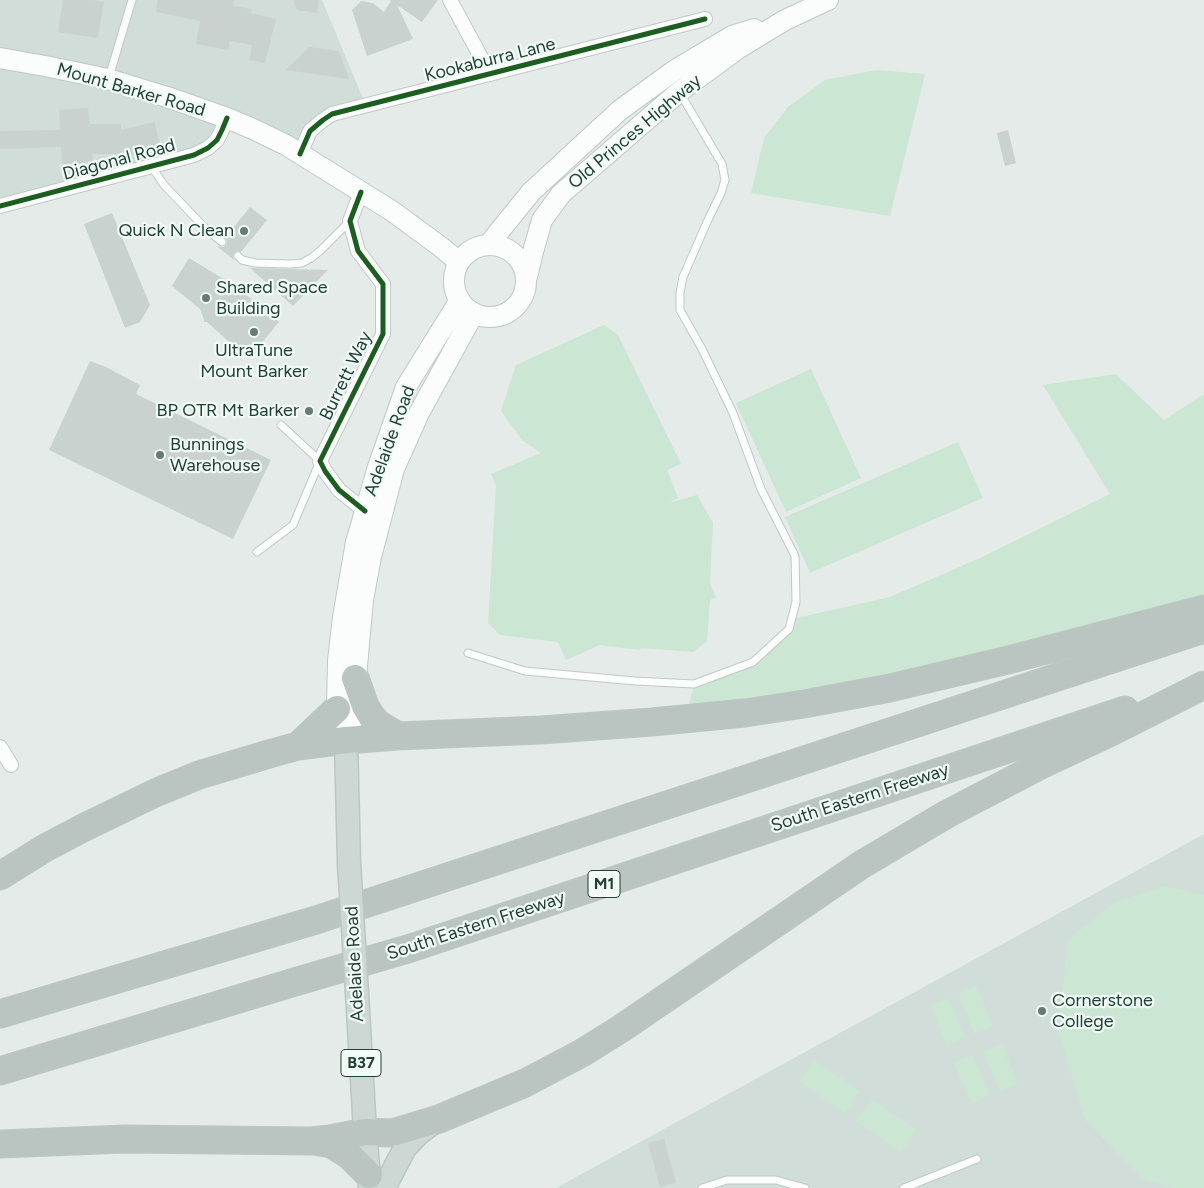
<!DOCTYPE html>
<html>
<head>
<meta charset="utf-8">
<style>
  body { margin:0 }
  canvas { display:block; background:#e4ebe8 }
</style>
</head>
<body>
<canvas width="1204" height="1188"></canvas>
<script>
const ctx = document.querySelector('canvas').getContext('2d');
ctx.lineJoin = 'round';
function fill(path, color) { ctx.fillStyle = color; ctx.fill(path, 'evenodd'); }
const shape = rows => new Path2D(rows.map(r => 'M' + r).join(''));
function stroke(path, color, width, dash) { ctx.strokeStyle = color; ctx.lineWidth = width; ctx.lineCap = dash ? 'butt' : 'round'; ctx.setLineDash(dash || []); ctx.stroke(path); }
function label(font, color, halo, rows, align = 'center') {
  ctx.font = font + ' Figtree,sans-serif'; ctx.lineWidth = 4.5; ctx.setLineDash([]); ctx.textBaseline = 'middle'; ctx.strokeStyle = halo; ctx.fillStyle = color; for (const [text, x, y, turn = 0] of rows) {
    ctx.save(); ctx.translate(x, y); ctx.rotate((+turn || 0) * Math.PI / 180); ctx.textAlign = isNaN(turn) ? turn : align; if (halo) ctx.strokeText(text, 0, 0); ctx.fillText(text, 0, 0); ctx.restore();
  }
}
fill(shape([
  [0,0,322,0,366,106,332,114,300,154,227,118,208,148,0,206],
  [1204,834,1204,1188,556,1188]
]), '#d1ddd8');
fill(shape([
  [876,70,925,74,890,216,751,193,764,138,788,107,825,80],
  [604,325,618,335,681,464,667,470,678,498,669,503,697,495,713,523,710,583,716,597,710,600,707,641,694,652,641,648,640,650,600,645,566,660,558,642,500,635,488,623,496,486,491,474,541,453,522,440,501,411,516,365],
  [811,369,861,478,786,512,736,403],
  [1116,374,1164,420,1204,394,1204,609,686,719,694,684,753,662,789,630,792,619,890,597,980,558,1110,494,1043,385],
  [958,442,983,498,810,573,785,517],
  [1164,886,1204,895,1204,1188,1172,1188,1144,1180,1085,1120,1058,1032,1068,939,1115,902],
  [977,986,993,1026,974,1034,958,994],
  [949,998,965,1037,946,1045,930,1005],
  [1002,1044,1018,1084,1000,1092,983,1052],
  [973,1055,990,1095,971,1103,954,1063],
  [814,1060,860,1091,845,1113,799,1082],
  [871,1099,917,1130,901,1152,856,1121]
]), '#cbe6d3');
fill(shape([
  [63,0,93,0,104,2,98,38,58,32],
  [158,0,234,0,233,6,252,9,251,13,276,19,265,63,249,60,252,45,230,41,228,50,196,44,200,21,156,12],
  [293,0,319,0,317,13,297,10],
  [389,0,438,0,422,22,397,5,413,39,367,56,352,10,361,1,373,3,384,12,391,1],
  [309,47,339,51,349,79,286,70],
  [88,108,90,124,121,124,121,130,155,122,160,148,121,158,120,154,92,154,93,162,62,164,61,147,0,149,0,131,60,130,59,110],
  [1008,130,1016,163,1005,166,997,133],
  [250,207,267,220,241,252,237,251,234,253,233,257,234,260,218,247,218,246,223,247,226,245,227,241,225,238],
  [112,213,150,305,140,322,125,328,84,224],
  [189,258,237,287,279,322,248,359,207,322,204,322,204,319,200,309,172,286],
  [250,268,290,269,328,270,293,306],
  [90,361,106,367,140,385,136,394,271,460,233,539,49,450],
  [664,1139,676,1183,660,1187,648,1143]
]), '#cad2cf');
const lane = shape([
  [109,77,132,0],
  [151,166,164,185,205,228,222,242],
  [238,256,242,260,255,263,290,264,302,263,311,258,320,251,350,221],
  [257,552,293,525,320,461,281,425],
  [468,653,525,671,635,681,694,684,753,662,789,629,796,602,795,556,761,489,733,413,702,349,680,310,680,293,683,277,707,222,721,193,725,180,722,164,680,93],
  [702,1188,727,1180,776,1180,805,1188],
  [904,1188,977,1159]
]);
const street = shape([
  [450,0,490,74],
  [300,154,310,131,323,120,332,114,705,19],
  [361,192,350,221,358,251,383,284,383,334,320,461,325,471,339,490,365,511],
  [0,206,194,155,208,148,217,140,222,130,227,118],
  [0,747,11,765]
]);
const secondary = shape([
  [0,58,45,66,108,79,167,97,227,118,253,129,286,145,392,211,441,247,459,262],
  [489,244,531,192,620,110,675,70,732,36,754,29],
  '454 281a36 36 0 1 1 72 0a36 36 0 1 1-72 0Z',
  [527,277,533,252,542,220,561,194,679,92,739,48,785,20,828,0],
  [346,739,352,721,363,600,371,557,394,469,419,413,474,313],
  [346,740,337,709,338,661,343,617,356,542,378,467,406,387,460,300]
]);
const primary = shape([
  [346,740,349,863],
  [357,993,365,1132,370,1188],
  [384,1188,405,1148,418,1134,434,1122]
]);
const highway = shape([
  [355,678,365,706,371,716,378,724,398,736],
  [298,746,337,709],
  [0,876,45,848,83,828,155,793,199,775,269,754,298,746,346,740,398,736,541,730,652,722,745,713,804,704,890,688,1008,660,1204,609],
  [0,1014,316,920,1204,629],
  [0,1071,298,981,411,948,1125,710],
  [314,1141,331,1144,349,1155,369,1175],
  [0,1144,125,1139,311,1141,330,1139,365,1132,389,1133,396,1132,439,1119,525,1083,582,1053,622,1028,861,865,947,814,1041,765,1107,734,1204,685]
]);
stroke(lane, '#c1c8c5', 9);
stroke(street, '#c1c8c5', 16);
stroke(secondary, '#bfc9c5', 22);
stroke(primary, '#bcc7c4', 25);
stroke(highway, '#bcc7c4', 29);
stroke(lane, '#fbfcfc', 7);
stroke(street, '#fbfcfc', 14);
stroke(secondary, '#fbfcfc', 20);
stroke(primary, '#cdd7d4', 22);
stroke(highway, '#bac4c1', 26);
const primaryBridge = shape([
  [349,863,357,993]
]);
stroke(primaryBridge, '#bcc7c4', 25, []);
stroke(primaryBridge, '#cdd7d4', 22);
stroke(shape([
  [300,154,310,131,323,120,332,114,705,19],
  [361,192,350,221,358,251,383,284,383,334,320,461,325,471,339,490,365,511],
  [0,206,194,155,208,148,217,140,222,130,227,118]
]), '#1b5e20', 5);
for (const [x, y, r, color] of [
  [244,231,5,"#647c75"],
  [206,298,5,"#647c75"],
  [254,332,5,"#647c75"],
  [309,411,5,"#647c75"],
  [160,455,5,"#647c75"],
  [1042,1011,5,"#647c75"]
]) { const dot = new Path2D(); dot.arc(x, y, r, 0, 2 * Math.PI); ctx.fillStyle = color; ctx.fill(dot); stroke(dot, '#f2faf6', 2); }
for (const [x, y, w] of [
  [604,884,32],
  [361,1063,40]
]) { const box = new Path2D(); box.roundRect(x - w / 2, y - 13.5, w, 27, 4); ctx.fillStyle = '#f2faf6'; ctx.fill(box); stroke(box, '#1f4137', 1); }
label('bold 16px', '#1f4137', null, [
  ["M1",604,884],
  ["B37",361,1063]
]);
label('18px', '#1f4137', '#f2faf6', [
  ["Kookaburra Lane",490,60,-14],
  ["Mount Barker Road",131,90,16],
  ["Old Princes Highway",635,132,-40],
  ["Diagonal Road",119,160,-15],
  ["Burrett Way",346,376,-64],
  ["Adelaide Road",390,441,-70],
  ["South Eastern Freeway",860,798,-18],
  ["South Eastern Freeway",476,926,-18],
  ["Adelaide Road",355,964,-93]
]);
label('18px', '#1f4137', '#f2faf6', [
  ["Quick N Clean",234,231,"right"],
  ["Shared Space",216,288],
  ["Building",216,309],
  ["UltraTune",254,351,"center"],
  ["Mount Barker",254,372,"center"],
  ["BP OTR Mt Barker",299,411,"right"],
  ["Bunnings",170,445],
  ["Warehouse",170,466],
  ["Cornerstone",1052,1001],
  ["College",1052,1022]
], 'left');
</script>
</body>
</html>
